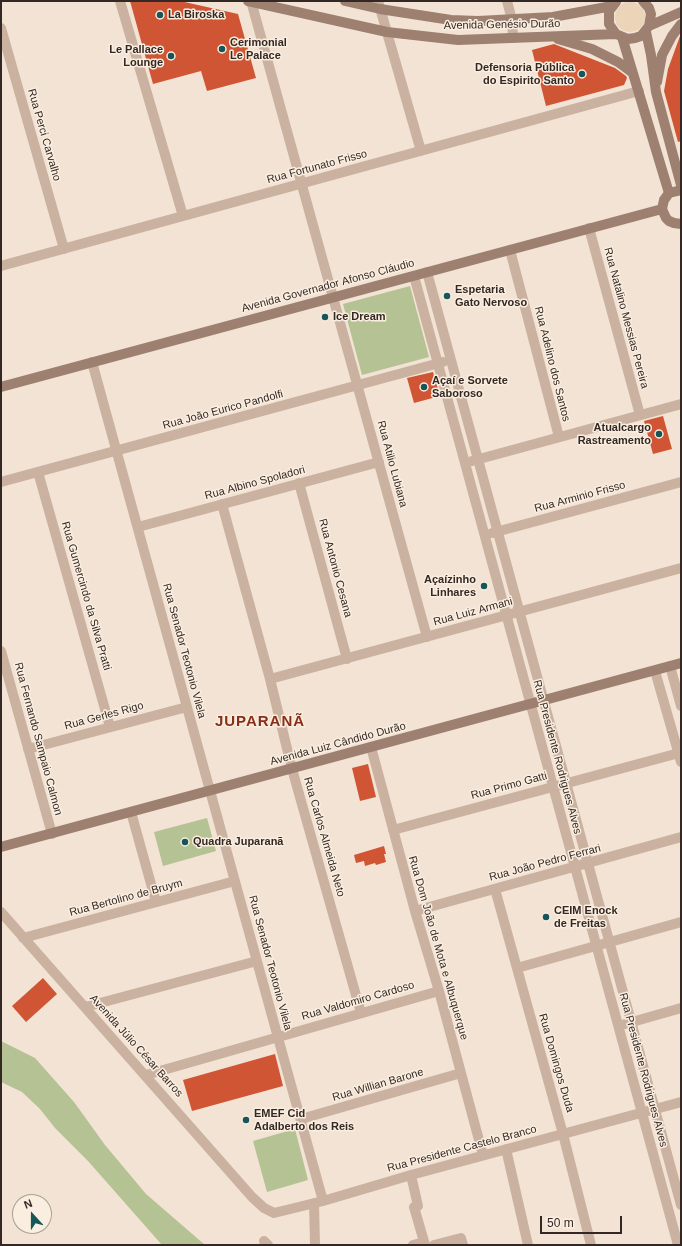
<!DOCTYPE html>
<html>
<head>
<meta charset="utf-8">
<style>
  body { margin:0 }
  #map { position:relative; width:682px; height:1246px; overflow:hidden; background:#f2e3d4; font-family:Arial,sans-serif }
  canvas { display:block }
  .frame { position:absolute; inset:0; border:2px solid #342824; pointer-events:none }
  .north { position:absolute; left:12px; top:1194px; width:40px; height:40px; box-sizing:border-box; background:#faeee0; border:1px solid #ab9f95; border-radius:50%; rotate:339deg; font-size:11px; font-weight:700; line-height:16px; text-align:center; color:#342824 }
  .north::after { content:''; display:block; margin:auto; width:14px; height:18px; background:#165658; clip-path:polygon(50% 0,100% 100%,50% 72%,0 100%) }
  .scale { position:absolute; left:540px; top:1216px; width:82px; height:18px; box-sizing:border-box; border:2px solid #342824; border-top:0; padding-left:5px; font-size:12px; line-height:14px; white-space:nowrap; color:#342824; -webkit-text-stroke:3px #faeee0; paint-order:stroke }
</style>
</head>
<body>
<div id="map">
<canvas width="682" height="1246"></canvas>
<div class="frame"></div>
<div class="north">N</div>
<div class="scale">50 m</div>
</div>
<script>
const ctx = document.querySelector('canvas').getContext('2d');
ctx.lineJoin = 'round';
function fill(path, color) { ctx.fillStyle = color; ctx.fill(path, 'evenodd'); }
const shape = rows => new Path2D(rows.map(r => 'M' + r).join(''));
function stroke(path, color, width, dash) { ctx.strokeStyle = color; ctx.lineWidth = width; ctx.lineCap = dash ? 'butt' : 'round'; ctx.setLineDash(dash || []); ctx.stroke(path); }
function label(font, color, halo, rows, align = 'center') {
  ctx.font = font + ' Arial,sans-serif'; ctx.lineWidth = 3; ctx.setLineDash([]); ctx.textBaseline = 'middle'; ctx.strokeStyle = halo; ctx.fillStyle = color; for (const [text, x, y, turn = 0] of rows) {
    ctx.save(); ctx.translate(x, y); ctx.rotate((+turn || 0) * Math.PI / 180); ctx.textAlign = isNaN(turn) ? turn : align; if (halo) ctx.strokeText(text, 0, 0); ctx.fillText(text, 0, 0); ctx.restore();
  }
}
fill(shape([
  [410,286,429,357,362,375,343,304],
  [207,818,216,851,163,866,154,832],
  [1,1041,35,1058,74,1102,105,1145,146,1194,205,1245,162,1245,88,1161,55,1128,40,1109,22,1092,1,1082],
  [295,1129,308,1180,267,1192,253,1141]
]), '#b4c294');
fill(shape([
  '615 17a15 15 0 1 1 30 0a15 15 0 1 1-30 0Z'
]), '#ecd4b9');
fill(shape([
  [130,1,180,1,238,14,256,78,207,91,201,71,153,84],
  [680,36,681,141,678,142,664,91,668,69],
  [554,44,615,68,626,76,627,78,624,85,546,106,532,50],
  [433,372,440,396,414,403,407,378],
  [663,416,672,449,653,454,644,421],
  [368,764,376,797,360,801,352,768],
  [384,846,386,854,384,854,386,862,376,865,375,863,365,866,364,861,356,863,354,855],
  [43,978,57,994,26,1022,12,1006],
  [275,1054,283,1086,192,1111,183,1080]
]), '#d05534');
stroke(shape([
  [120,1,183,216],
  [251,1,427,637],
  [378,1,421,151],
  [507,1,512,20,513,38],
  [1,28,64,249],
  [589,228,640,415],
  [510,250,559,437],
  [1,266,639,91],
  [427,272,681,1205],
  [414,276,678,1245],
  [92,362,323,1201],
  [472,461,681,404],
  [38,472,110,727],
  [1,482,443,362],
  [299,483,347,659],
  [222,504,270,679,292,769,361,1013],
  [138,527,379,462],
  [492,533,681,482],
  [1,651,52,834],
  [670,666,681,706],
  [655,671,681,762],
  [270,679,681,568],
  [371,747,415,911,439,991,483,1155],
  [28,749,187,707],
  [131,812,156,902],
  [393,830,679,753],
  [495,889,563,1134,591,1245],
  [415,911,681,837],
  [1,912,252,1197,264,1208,274,1213,323,1201,411,1175,681,1102],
  [23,938,235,881],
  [517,968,681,922],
  [85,1007,257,961],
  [625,1024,681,1008],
  [146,1075,439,991],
  [301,1119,461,1073],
  [506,1149,528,1245],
  [411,1175,418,1206,414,1207,425,1245],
  [314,1203,315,1245],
  [264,1241,268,1245],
  [413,1245,424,1242,425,1245],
  [434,1245,461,1238,463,1245]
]), '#cbb2a0', 10);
stroke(shape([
  [248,1,387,32,458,40,616,34],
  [345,1,380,9,451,20,478,21,553,17,612,6],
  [616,2,609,11,609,24,616,34,628,39,635,38,641,36,649,26,651,14,649,8,643,1],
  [649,26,681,12],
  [646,32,651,55,656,92,681,185],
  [622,37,669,193],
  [558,39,592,49,618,62,633,73],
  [657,82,662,55,672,36,681,24],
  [681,190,669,193,664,200,662,209,666,218,669,221,674,223,681,224],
  [1,387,662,209],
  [1,847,681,663]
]), '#9e8071', 10);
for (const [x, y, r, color] of [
  [160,15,4,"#165658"],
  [222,49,4,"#165658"],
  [171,56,4,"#165658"],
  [582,74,4,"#165658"],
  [447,296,4,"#165658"],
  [325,317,4,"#165658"],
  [424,387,4,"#165658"],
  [659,434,4,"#165658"],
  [484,586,4,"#165658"],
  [185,842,4,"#165658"],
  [546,917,4,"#165658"],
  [246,1120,4,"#165658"]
]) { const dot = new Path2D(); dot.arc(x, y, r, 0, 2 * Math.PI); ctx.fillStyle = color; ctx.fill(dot); stroke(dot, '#faeee0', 1.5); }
label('bold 11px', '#342824', '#faeee0', [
  ["La Biroska",168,15],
  ["Cerimonial",230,43],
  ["Le Palace",230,56],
  ["Le Pallace",163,50,"right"],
  ["Lounge",163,63,"right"],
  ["Defensoria Pública",574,68,"right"],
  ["do Espirito Santo",574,81,"right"],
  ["Espetaria",455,290],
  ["Gato Nervoso",455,303],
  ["Ice Dream",333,317],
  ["Açaí e Sorvete",432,381],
  ["Saboroso",432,394],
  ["Atualcargo",651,428,"right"],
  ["Rastreamento",651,441,"right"],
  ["Açaízinho",476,580,"right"],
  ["Linhares",476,593,"right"],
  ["Quadra Juparanã",193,842],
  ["CEIM Enock",554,911],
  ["de Freitas",554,924],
  ["EMEF Cid",254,1114],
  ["Adalberto dos Reis",254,1127]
], 'left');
label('11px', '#342824', '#faeee0', [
  ["Avenida Genésio Durão",502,25,-1],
  ["Rua Perci Carvalho",44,135,74],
  ["Rua Fortunato Frisso",317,167,-15],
  ["Avenida Governador Afonso Cláudio",328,286,-15],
  ["Rua Natalino Messias Pereira",626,318,75],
  ["Rua Adelino dos Santos",552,364,76],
  ["Rua João Eurico Pandolfi",223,410,-15],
  ["Rua Atilio Lubiana",392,464,75],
  ["Rua Albino Spoladori",255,483,-15],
  ["Rua Arminio Frisso",580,497,-15],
  ["Rua Antonio Cesana",335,568,75],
  ["Rua Gumercindo da Silva Pratti",86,596,74],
  ["Rua Luiz Armani",473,612,-15],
  ["Rua Senador Teotonio Vilela",184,651,75],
  ["Rua Gerles Rigo",104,716,-15],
  ["Rua Fernando Sampaio Calmon",38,739,75],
  ["Avenida Luiz Cândido Durão",338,744,-15],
  ["Rua Presidente Rodrigues Alves",557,757,75],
  ["Rua Primo Gatti",509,786,-15],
  ["Rua Carlos Almeida Neto",324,837,74],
  ["Rua João Pedro Ferrari",545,863,-15],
  ["Rua Bertolino de Bruym",126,898,-15],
  ["Rua Dom João de Mota e Albuquerque",438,948,74],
  ["Rua Senador Teotonio Vilela",270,963,75],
  ["Rua Valdomiro Cardoso",358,1001,-16],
  ["Avenida Júlio César Barros",136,1046,48],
  ["Rua Domingos Duda",556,1063,74],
  ["Rua Presidente Rodrigues Alves",643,1070,75],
  ["Rua Willian Barone",378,1085,-16],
  ["Rua Presidente Castelo Branco",462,1149,-15]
]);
ctx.letterSpacing = '1px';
label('bold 15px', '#892e17', '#faeee0', [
  ["JUPARANÃ",260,722]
]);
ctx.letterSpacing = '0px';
</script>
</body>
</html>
